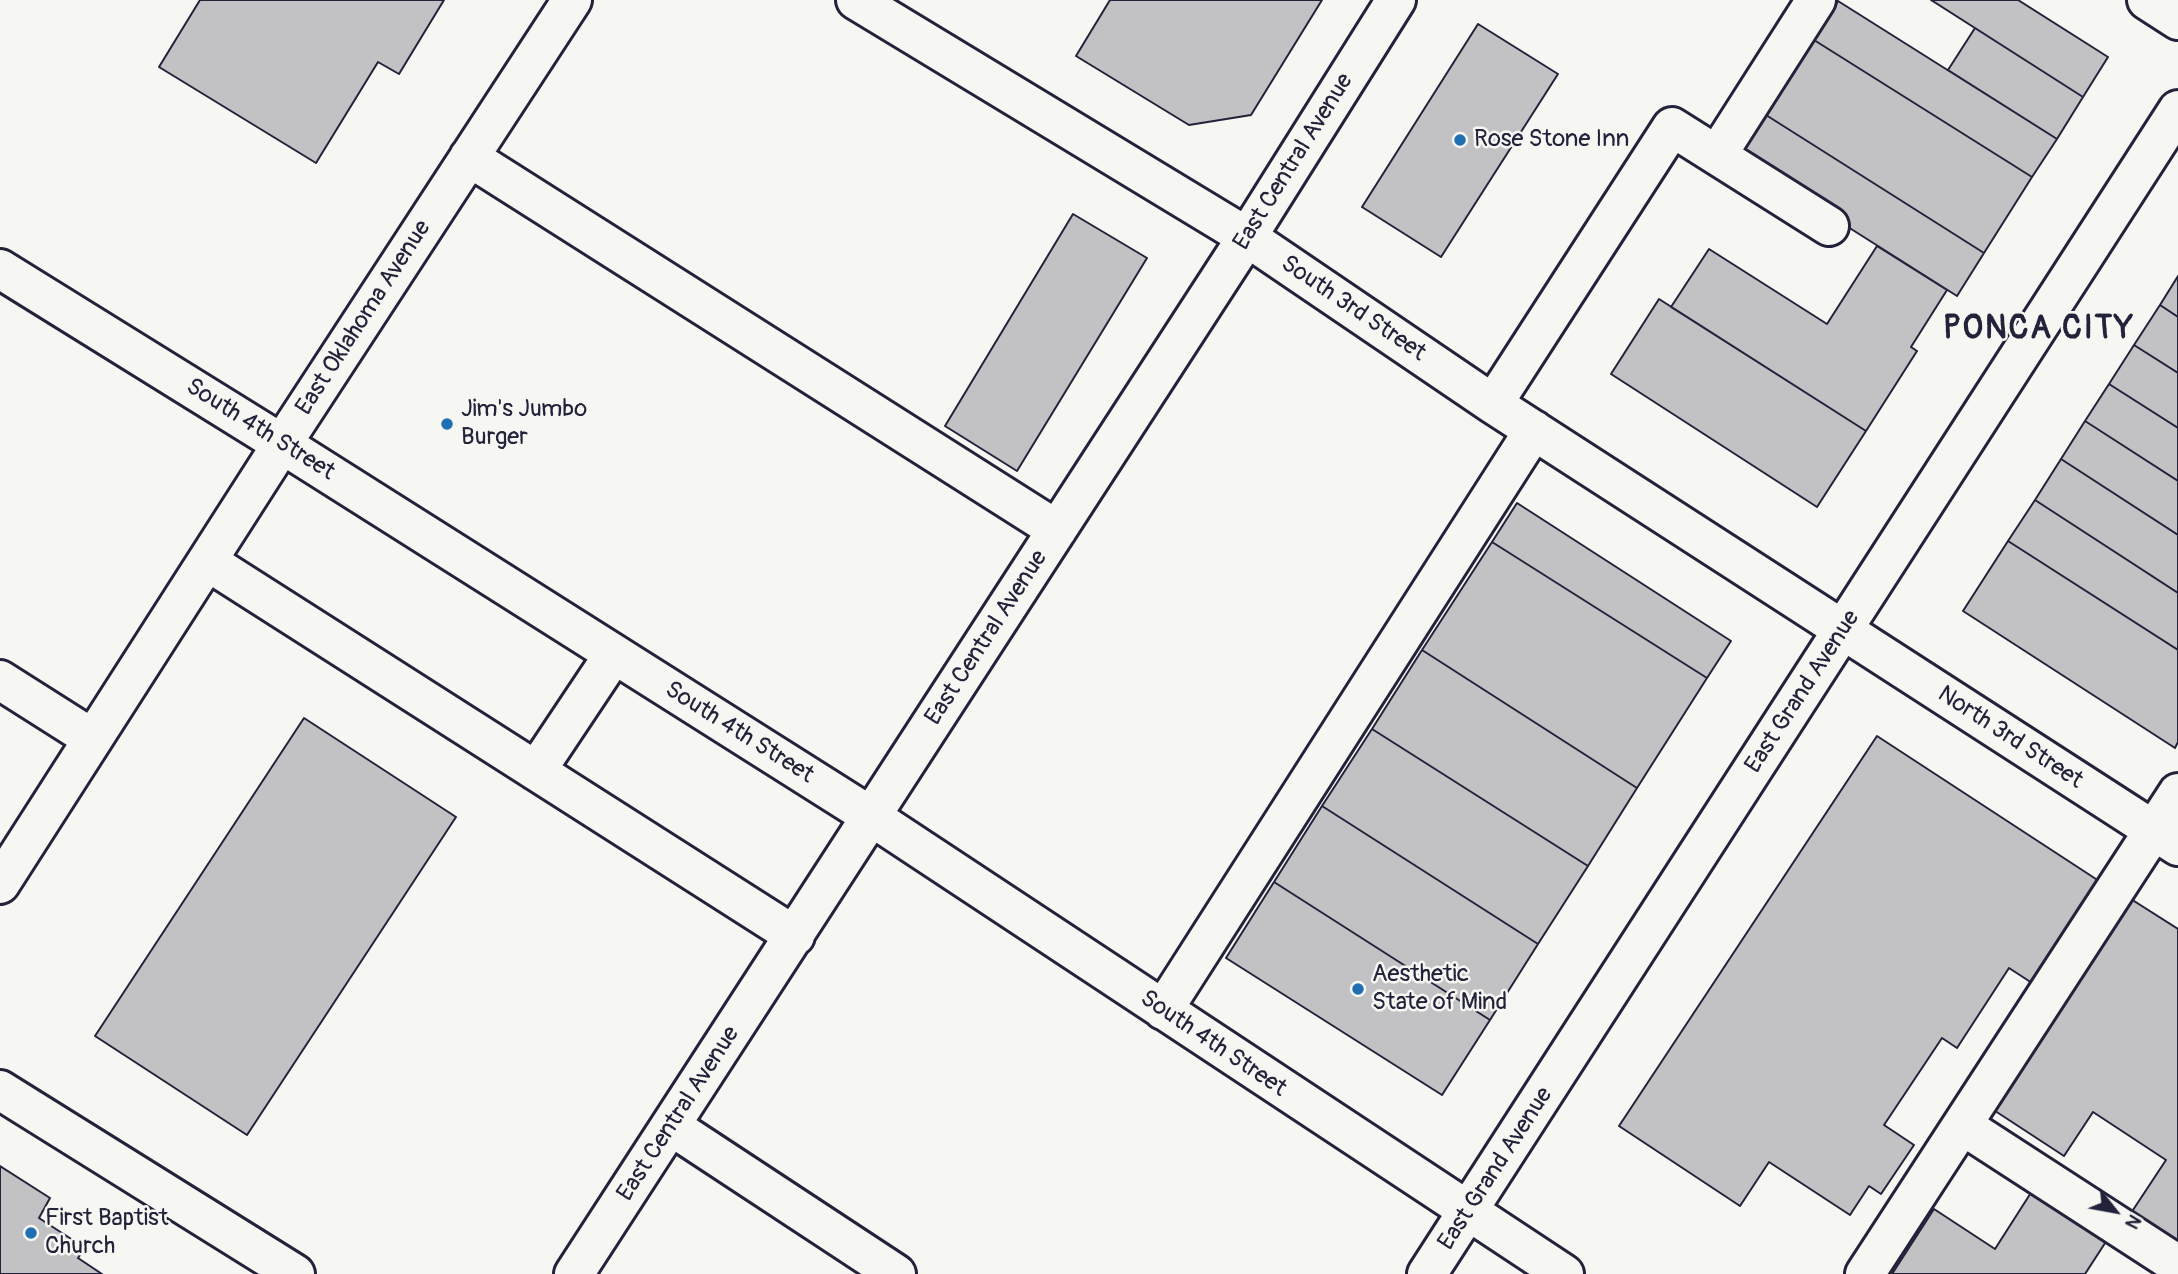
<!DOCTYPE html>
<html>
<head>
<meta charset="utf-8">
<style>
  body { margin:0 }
  #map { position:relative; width:2178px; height:1274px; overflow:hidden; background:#f6f6f2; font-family:Pangolin,sans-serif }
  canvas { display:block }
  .north { position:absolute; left:2080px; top:1176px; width:70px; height:70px; -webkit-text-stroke:5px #f6f6f2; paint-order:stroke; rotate:121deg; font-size:19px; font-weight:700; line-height:28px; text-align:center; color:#22223b }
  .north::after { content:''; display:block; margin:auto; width:24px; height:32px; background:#22223b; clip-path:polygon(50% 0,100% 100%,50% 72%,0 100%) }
</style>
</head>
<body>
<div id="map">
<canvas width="2178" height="1274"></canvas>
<div class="north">N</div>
</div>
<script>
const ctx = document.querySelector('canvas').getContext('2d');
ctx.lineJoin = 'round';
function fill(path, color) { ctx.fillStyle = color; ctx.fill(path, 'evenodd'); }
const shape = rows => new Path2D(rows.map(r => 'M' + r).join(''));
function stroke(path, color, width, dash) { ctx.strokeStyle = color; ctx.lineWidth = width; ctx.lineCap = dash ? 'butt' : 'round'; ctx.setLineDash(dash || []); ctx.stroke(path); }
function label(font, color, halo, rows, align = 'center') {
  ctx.font = font + ' Pangolin,sans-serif'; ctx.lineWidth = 5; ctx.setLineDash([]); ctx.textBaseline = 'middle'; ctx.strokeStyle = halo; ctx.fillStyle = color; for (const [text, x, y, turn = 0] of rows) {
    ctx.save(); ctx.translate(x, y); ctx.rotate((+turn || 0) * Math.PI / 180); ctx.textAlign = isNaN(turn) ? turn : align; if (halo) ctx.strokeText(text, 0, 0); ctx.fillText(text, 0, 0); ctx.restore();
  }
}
const building = shape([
  [200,0,444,0,399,74,378,62,316,163,159,67,200,0],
  [1110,0,1322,0,1251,115,1189,125,1076,56,1110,0],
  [1931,0,2018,0,2108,57,2083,97,1931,0],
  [1838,1,2057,139,2032,177,1814,40,1838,1],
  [1478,24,1558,74,1441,257,1362,207,1478,24],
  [1975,28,2083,97,2057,139,1948,70,1975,28],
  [1814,40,2032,177,1984,253,1766,115,1814,40],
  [1766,115,1984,253,1957,296,1739,158,1766,115],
  [1073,214,1147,258,1017,471,945,426,1073,214],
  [1877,246,1947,290,1911,347,1917,351,1866,431,1671,307,1709,249,1827,324,1877,246],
  [2178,276,2178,317,2160,305,2178,276],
  [1659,299,1866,431,1817,507,1611,374,1659,299],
  [2160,305,2178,317,2178,373,2134,345,2160,305],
  [2134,345,2178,373,2178,428,2109,384,2134,345],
  [2109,384,2178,428,2178,481,2085,421,2109,384],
  [2085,421,2178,481,2178,535,2061,459,2085,421],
  [2061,459,2178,535,2178,593,2035,500,2061,459],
  [2035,500,2178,593,2178,650,2008,541,2035,500],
  [1517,503,1731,641,1707,678,1492,542,1517,503],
  [2008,541,2178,650,2178,742,2175,748,1963,611,2008,541],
  [1492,542,1707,678,1637,788,1422,650,1492,542],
  [1422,650,1637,788,1588,866,1372,729,1422,650],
  [304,718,456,817,247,1135,95,1036,304,718],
  [1372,729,1588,866,1538,944,1322,806,1372,729],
  [1877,736,2099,881,2032,983,2009,968,1957,1048,1942,1038,1884,1125,1914,1145,1881,1194,1869,1186,1850,1215,1769,1162,1740,1206,1619,1126,1877,736],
  [1322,806,1538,944,1490,1020,1274,882,1322,806],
  [1274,882,1490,1020,1442,1095,1226,958,1274,882],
  [2123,894,2178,929,2178,1244,2131,1213,2166,1160,2093,1112,2064,1156,1986,1105,2123,894],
  [0,1166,50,1198,39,1218,85,1248,78,1258,102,1274,0,1274,0,1166],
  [2034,1188,2109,1237,2085,1274,1892,1274,1934,1209,1995,1249,2034,1188]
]);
fill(building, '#c2c2c4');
stroke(building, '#22223b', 2);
const minor = shape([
  [856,0,1247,237,1493,404,2178,846],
  [2147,0,2178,20],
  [1717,155,1816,0],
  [469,157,1057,530],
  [0,269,282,444,872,817,1564,1274],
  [1493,404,1672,127,1829,226],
  [207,561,795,936],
  [0,680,93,739],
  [536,771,614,654],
  [0,884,282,444,572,0],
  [1163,1010,1534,430],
  [0,1090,295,1274],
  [1962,1125,2178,1265],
  [671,1126,896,1274],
  [574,1274,1247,237,1396,0],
  [1865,1274,2178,793]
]);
const major = shape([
  [1427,1274,2178,110]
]);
stroke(minor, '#22223b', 44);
stroke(major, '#22223b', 44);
stroke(minor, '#f6f6f2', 38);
stroke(major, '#f6f6f2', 38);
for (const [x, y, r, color] of [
  [1460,140,7,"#1f6fb2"],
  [447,424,7,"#1f6fb2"],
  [1358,989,7,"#1f6fb2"],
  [31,1233,7,"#1f6fb2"]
]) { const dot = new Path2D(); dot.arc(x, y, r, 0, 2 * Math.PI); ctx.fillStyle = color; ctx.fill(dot); stroke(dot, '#f6f6f2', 2.5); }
label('24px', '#22223b', '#f6f6f2', [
  ["Rose Stone Inn",1474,140],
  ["Jim's Jumbo",461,410],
  ["Burger",461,438],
  ["Aesthetic",1372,975],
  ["State of Mind",1372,1003],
  ["First Baptist",45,1219],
  ["Church",45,1247]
], 'left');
label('24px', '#22223b', '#f6f6f2', [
  ["East Central Avenue",1294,162,-58],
  ["South 3rd Street",1353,309,34],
  ["East Oklahoma Avenue",364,318,-57],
  ["South 4th Street",260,430,32],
  ["East Central Avenue",987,638,-57],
  ["East Grand Avenue",1803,692,-57],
  ["South 4th Street",739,733,32],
  ["North 3rd Street",2010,738,33],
  ["South 4th Street",1213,1044,34],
  ["East Central Avenue",679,1114,-57],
  ["East Grand Avenue",1496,1169,-57]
]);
ctx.letterSpacing = '2px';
label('bold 32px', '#22223b', '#f6f6f2', [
  ["PONCA CITY",2039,330]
]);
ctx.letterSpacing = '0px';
</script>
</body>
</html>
